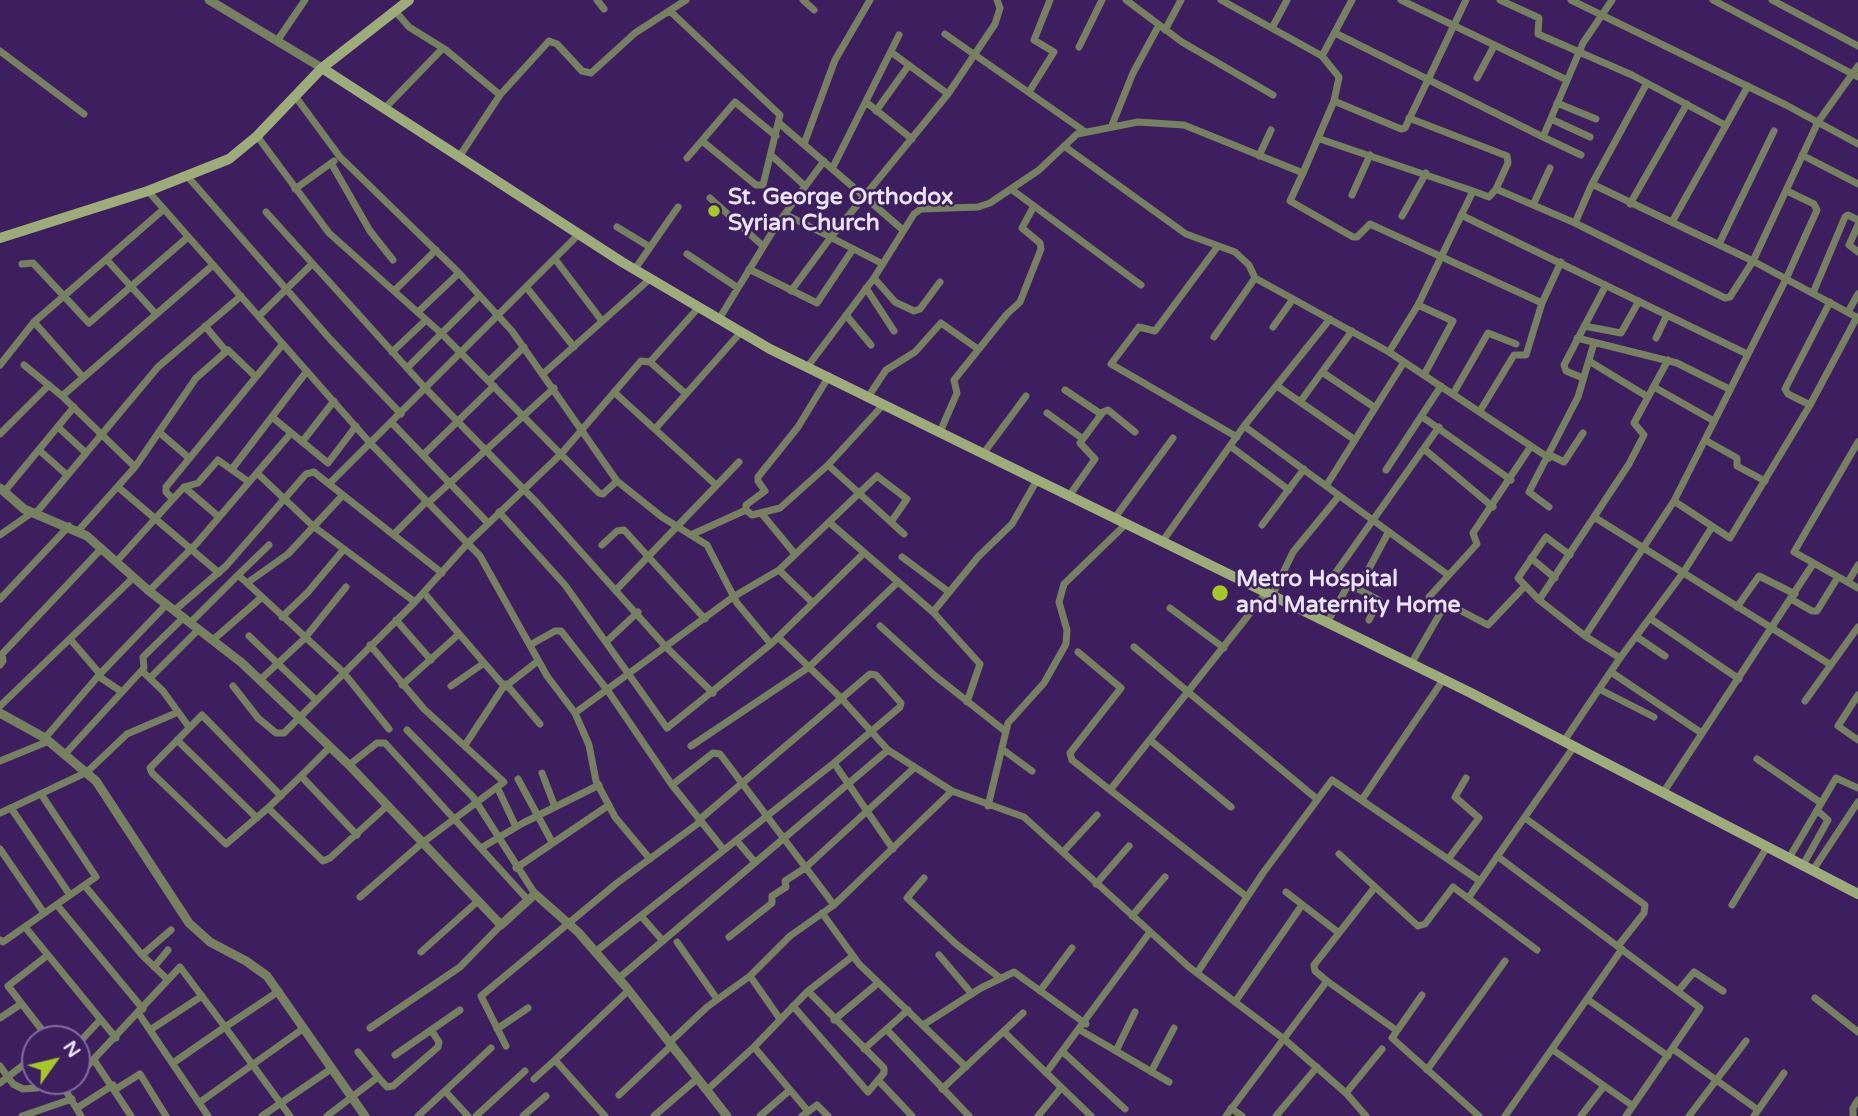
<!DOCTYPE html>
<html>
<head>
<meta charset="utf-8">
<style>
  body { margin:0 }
  #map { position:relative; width:1858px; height:1116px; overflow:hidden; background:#3d1f5f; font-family:"Varela Round",sans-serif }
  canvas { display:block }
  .north { position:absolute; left:21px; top:1025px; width:70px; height:70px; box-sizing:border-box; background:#3d1f5f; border:2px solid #836d9d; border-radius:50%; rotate:56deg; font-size:19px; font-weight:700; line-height:28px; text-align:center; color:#ebe3fa }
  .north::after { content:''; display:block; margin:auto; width:24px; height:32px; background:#a4c825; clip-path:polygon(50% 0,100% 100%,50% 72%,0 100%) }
</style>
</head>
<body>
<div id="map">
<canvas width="1858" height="1116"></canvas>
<div class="north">N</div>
</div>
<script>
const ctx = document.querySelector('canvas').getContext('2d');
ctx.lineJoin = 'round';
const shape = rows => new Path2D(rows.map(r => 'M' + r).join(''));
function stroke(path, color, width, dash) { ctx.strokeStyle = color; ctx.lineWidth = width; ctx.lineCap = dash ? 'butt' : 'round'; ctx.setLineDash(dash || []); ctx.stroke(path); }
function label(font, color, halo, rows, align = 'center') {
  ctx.font = font + ' "Varela Round",sans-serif'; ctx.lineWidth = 5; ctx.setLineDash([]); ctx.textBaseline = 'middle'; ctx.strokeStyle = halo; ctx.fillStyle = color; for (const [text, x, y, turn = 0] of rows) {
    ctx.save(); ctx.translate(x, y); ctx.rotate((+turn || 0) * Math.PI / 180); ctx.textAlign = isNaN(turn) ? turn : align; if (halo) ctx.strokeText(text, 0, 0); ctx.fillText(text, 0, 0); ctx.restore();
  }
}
stroke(shape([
  [597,0,604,9],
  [803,0,814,10],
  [1126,0,1182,42,1273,95],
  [1221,0,1322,56,1339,77,1334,101,1401,129,1405,128,1466,0],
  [1401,0,1567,80],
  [1500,0,1539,18,1538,34,1632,75,1725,125],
  [1571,0,1786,105,1858,144],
  [1713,0,1858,77],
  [1772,0,1858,46],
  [396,12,409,27,446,50,500,95],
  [671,12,780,115,763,185,756,185,702,141],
  [1272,28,1287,0],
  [1165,30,1181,0],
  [1335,33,1543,137,1583,43,1612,0],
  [945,34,1084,131],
  [277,41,305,0],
  [1079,47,1102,0],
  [0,51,84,114],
  [891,52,948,94],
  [1322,56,1352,0],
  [1477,78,1494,46],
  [1029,92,1054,52,1034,40,1050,0],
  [295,96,340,157,459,273,512,331,617,481,662,517,707,545,737,603,771,644],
  [866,102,912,139],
  [1557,103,1596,119],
  [385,108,443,48],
  [876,111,909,65],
  [1409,118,1507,156,1508,163,1496,189],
  [1551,119,1590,137],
  [779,123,903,230],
  [1112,125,1133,73,1159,25],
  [257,136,329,233,442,334,599,493,603,494,617,481],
  [1543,137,1581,155],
  [1320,139,1473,191,1418,305,1389,352,1404,362,1326,486],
  [804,144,835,60,870,0],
  [1064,146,1186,234,1235,252,1249,265,1255,278,1389,352],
  [771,155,805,186],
  [1802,155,1858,184],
  [1259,156,1271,130],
  [459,157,500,95,549,41,557,44,582,71,591,73,635,33,686,0],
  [687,158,735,102,776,136],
  [331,163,370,231,393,260],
  [832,169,899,35],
  [1303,173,1290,201,1353,237,1357,237,1370,224,1542,303],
  [188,177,330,339,401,414],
  [1592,184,1647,83],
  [295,189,334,161],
  [1011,189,1141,285],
  [148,191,371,444,480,556,547,676,575,713,733,597,779,570,877,476,907,499,891,522],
  [1473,191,1489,197,1496,189,1575,223,1592,184,1753,261,1858,318],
  [1352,195,1370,155],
  [710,198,763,246],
  [1630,204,1687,104],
  [1533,205,1550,168],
  [266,212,426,389,539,505,666,647,713,693],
  [785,214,883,264],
  [1461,215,1747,354],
  [1402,216,1426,173],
  [1672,222,1748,86],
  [1575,223,1725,298,1730,297,1753,261,1818,122,1858,66],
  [1858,225,1849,245,1858,252],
  [617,227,650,247],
  [1719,244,1774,131],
  [1218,246,1155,331,1139,327,1111,364,1237,437],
  [687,254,738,288],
  [555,259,602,321],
  [107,260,156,314],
  [22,264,33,263,89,323,188,237],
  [635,269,678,207],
  [749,269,817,303,853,249],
  [874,278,895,302,914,311,920,309,940,282],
  [527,288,574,347],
  [866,288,894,331],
  [395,290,436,250],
  [791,291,831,237,948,94,995,24,1000,8,997,0],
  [1813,293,1845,217,1848,215,1858,220],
  [1418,305,1453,321,1424,375],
  [418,312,459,273],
  [1848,312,1858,294],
  [846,315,871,345],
  [259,316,312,264],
  [719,319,776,226,824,161],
  [34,322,83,377],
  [205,326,226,351],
  [1584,326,1621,333,1639,301],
  [1273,327,1293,299],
  [1214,337,1255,278],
  [1577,338,1677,363,1729,389],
  [1656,338,1667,315],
  [392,352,426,320],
  [1589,361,1648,397],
  [650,362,699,307],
  [1404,362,1549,458],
  [0,365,34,322,164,209],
  [24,365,62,396,135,467,78,531],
  [808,366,874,278,914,214,921,209,978,207,990,203,1039,170,1077,134,1138,122,1184,125,1303,173,1334,101],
  [407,368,479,296],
  [1322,372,1374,407],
  [544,373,651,278],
  [1583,378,1566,371,1564,365,1606,285],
  [489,381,524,347],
  [1277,386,1355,440],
  [1654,387,1714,421],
  [1065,390,1101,414],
  [614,392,716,485],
  [1453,394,1488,333,1516,344],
  [62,396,213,265],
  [868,397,886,370,915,352,941,323,978,349],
  [1300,402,1352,331],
  [1810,405,1788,394,1785,389,1830,302],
  [1480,411,1514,355,1526,355,1542,303,1561,262],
  [1047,413,1083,439],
  [1421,416,1511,480],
  [272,417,328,463,356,426],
  [392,423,488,523],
  [1244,426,1448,575],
  [58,427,86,453],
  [655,429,741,332],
  [159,432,189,458],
  [940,432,957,393,954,380,1007,314,1020,302,1041,249,1040,243,1022,228,1034,206],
  [0,434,49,385],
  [1705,440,1737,458,1737,466,1765,481],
  [302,442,334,401],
  [1858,442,1794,552,1858,588],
  [1230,446,1289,490],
  [1424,449,1493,507],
  [39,450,67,475],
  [983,454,1026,396],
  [423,455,494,386],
  [1550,455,1564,462,1583,433],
  [828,465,904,534],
  [135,467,196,378,228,350,256,377],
  [232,469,307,371],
  [1386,470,1441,386],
  [257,473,313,526,415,602],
  [118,487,219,573],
  [184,487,219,517],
  [4,492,74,407],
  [1069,496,1095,459,1080,443,1103,412,1108,410,1135,432],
  [173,499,184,487,198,483,218,460,249,482],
  [1674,501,1730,538,1810,405,1857,317],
  [428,503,554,388],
  [1549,507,1529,492,1578,397,1594,343],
  [746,510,746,505,765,491,758,481,758,477,798,427,829,376],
  [499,512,565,585,667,728,771,644,864,553],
  [36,513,158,367,241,296],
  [762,514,795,554],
  [1594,517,1831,665],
  [1114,519,1173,438],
  [830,523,933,612,980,664,967,702],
  [1262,525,1304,469],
  [394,534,426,502],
  [693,534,746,510,752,515,780,508,828,465,883,405],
  [0,535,33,512],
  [1162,542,1244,426,1330,319],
  [602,545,617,531,624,530,705,619],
  [1570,555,1546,537,1518,578,1539,600,1585,636],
  [902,557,949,592],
  [1531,558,1555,578],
  [117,561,173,499,166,492,166,487,283,344],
  [779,570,813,603],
  [442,573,329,484,579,234],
  [238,575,269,545],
  [1334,575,1439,427],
  [1848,582,1858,565],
  [247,583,343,672,389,729],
  [617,589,739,462],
  [1358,589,1379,600,1369,620],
  [149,591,197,543,291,433],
  [424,593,504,686],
  [1272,596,1293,552,1339,496],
  [0,599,69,526],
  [1791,599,1812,611,1817,611,1838,577],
  [1539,600,1629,464,1644,435,1634,423,1668,360],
  [1737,607,1759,576,1795,594],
  [1170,608,1224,648],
  [1442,609,1430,603,1429,597,1477,544,1473,533,1531,446],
  [175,610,226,566,306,474,314,472,329,484],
  [933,612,978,557,1012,524,1037,480],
  [282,617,308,592,344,549],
  [1651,619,1739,679],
  [396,620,431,660],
  [191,622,238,575,247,583,288,554,343,495],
  [1327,623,1347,587,1358,589,1388,533],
  [880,626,934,675,1005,731],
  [249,636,316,700],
  [778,637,841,698,888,750,952,791,1024,817,1189,967,1284,1039,1346,1093,1366,1116],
  [1637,637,1665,656],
  [70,639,100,674],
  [214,639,262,597],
  [606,642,638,612],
  [530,645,555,631,561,631,608,691,672,785,724,850],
  [1134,647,1317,799],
  [1078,652,1121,688,1070,753,1072,760,1110,790],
  [1620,658,1683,573,1712,527],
  [1411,664,1446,603,1488,625,1525,586],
  [0,665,3,661,2,654,102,548],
  [142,671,163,691,189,727],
  [1611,672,1700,732],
  [98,676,122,692],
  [150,678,199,629],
  [260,680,304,639,346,587],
  [506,684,540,724],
  [402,685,459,634],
  [233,686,258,718,276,733,284,733,415,602,468,543,561,454,641,361,650,362,686,394],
  [451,686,484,663],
  [1599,689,1654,717],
  [1858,695,1838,726,1858,740],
  [1805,701,1858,627],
  [0,706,134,577],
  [575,713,589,745,596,781,615,817,650,859],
  [407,730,473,797,535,894],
  [45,738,100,674,167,604],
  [177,740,257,818],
  [1150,740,1231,807],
  [1564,741,1620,658,1585,636,1674,501,1786,279,1817,210,1814,204,1787,191],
  [465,745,502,689,538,661],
  [691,746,809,667,898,582],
  [1002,749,1032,771],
  [65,754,144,668,143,657,184,617],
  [1757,759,1821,803],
  [0,761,49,741],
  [834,763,893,849],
  [349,765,377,743,385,743,528,900],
  [542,773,555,807],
  [301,776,357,835],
  [518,779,552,842],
  [672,785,713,753,720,754,834,905],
  [498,789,516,827],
  [1663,793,1813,564],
  [281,796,202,715,150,768,152,773,226,844,268,808,301,776,330,747],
  [1363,798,1443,680],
  [988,806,1008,723,1044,683,1066,644,1067,630,1059,602,1064,584,1126,524],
  [11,808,70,895],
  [268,808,323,861,330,858,387,806],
  [0,813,87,772,127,734,176,713],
  [1525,818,1645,905,1644,913,1618,946],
  [737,841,754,861],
  [481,848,523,823,599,785],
  [0,849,44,913],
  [1063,852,1097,815],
  [1339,854,1418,926,1425,924,1453,887,1537,950],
  [1497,856,1700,1008,1626,1116],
  [1449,858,1479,818,1455,797,1466,778],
  [1789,858,1836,778,1858,788],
  [1803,865,1828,820,1817,810],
  [516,868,609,805],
  [1813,870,1858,802],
  [924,878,907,898,956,944,1000,978],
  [1096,884,1129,846],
  [85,886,142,955,168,980],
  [1286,892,1339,933],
  [360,897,422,843,504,782,424,709,370,645],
  [1247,897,1110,790,1266,593],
  [1469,897,1573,748],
  [57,905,143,1009],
  [1732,905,1767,847],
  [822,913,859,964,966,1067],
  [641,916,663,941],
  [1132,916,1165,877],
  [25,927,116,1038],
  [729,937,772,903,772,896,786,887,785,881,805,868,914,768],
  [0,940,3,942,96,877,41,794],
  [677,942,717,999],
  [421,952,478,901],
  [595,952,834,763,900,707,901,703,876,675,870,674,699,820],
  [48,955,8,986,49,1039],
  [142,955,171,930],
  [939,955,972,994],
  [154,967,168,950],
  [1197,973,1263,873,1332,780,1480,881],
  [750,976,780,1019],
  [619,978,888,750],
  [1327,981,1315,971,1314,965,1375,887],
  [1679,990,1694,972,1723,991],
  [1040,991,1072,948],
  [1422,995,1392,1038,1479,1116],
  [1815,998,1858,1032],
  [1587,999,1668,1056],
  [1235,1002,1302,905],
  [793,1006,868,1092,884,1073,884,1068,808,991],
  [139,1014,208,1116],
  [0,1018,21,1004],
  [834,1020,878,983],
  [923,1025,981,988,1014,972,1086,1024],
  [370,1028,460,967,501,925],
  [497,1029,528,1008],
  [150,1030,202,996],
  [887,1030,969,1116],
  [1080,1030,1169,1082],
  [1004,1032,1091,1116],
  [670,1042,707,1007,750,976,790,936,834,905,952,791],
  [77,1045,100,1020],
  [506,1046,481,996,617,883,700,822],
  [754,1047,807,1110],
  [864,1049,908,1010],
  [1673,1049,1758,1110],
  [1553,1050,1633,1106],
  [1116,1051,1135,1012],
  [358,1052,378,1077],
  [1063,1052,1125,1109],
  [395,1055,460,1010],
  [94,1060,131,1116],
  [173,1063,225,1027,290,1116],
  [0,1066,13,1084,23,1089,37,1088,44,1081],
  [1427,1070,1505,961],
  [1151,1072,1174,1028],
  [1046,1073,1150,932],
  [77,1077,180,967,225,1027,279,991],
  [534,1079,555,1060],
  [878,1080,912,1116],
  [60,1081,81,1116],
  [0,1083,35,1056],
  [66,1089,74,1081],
  [116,1089,140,1074,166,1116],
  [942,1089,1023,1013],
  [707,1090,754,1047,808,991,853,956],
  [445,1091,468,1116],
  [1346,1093,1382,1049],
  [619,1095,672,1045],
  [200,1102,304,1028],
  [77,1108,113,1085],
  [1231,1108,1242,1116],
  [22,1116,72,1099],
  [262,1116,331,1069],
  [327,1116,378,1077,387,1087,393,1086,438,1047,439,1042,431,1030],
  [418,1116,491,1048],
  [476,1116,525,1071],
  [523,1116,546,1096],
  [605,1116,555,1060,629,990],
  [654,1116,698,1078],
  [760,1116,790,1090],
  [802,1116,817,1105,828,1116],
  [1038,1116,1061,1088],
  [1226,1116,1327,981,1396,1030],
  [1276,1116,1317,1067],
  [1505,1116,1622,949],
  [1581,1116,1604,1086],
  [1689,1116,1746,1041],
  [1754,1116,1784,1073],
  [1853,1116,1853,1108,1858,1100]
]), '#768160', 7);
stroke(shape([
  [209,0,322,68],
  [0,488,24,509,87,536,149,591,242,663,349,765,501,925,535,894,578,932,626,987,727,1116],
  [0,713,45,738,96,781,189,923,210,942,246,961,267,976,365,1116]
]), '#768160', 9);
stroke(shape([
  [322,68,622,262,770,349,1471,693,1858,894],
  [0,238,148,191,229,159,257,136,322,68,409,0]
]), '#9cad79', 10);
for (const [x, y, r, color] of [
  [714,211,7,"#a4c825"],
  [1220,593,9,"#a4c825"]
]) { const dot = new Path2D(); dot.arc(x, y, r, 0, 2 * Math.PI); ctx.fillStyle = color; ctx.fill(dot); stroke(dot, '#3d1f5f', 2.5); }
label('bold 23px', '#ebe3fa', '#3d1f5f', [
  ["St. George Orthodox",728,198],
  ["Syrian Church",728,224],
  ["Metro Hospital",1236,580],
  ["and Maternity Home",1236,606]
], 'left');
</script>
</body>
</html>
